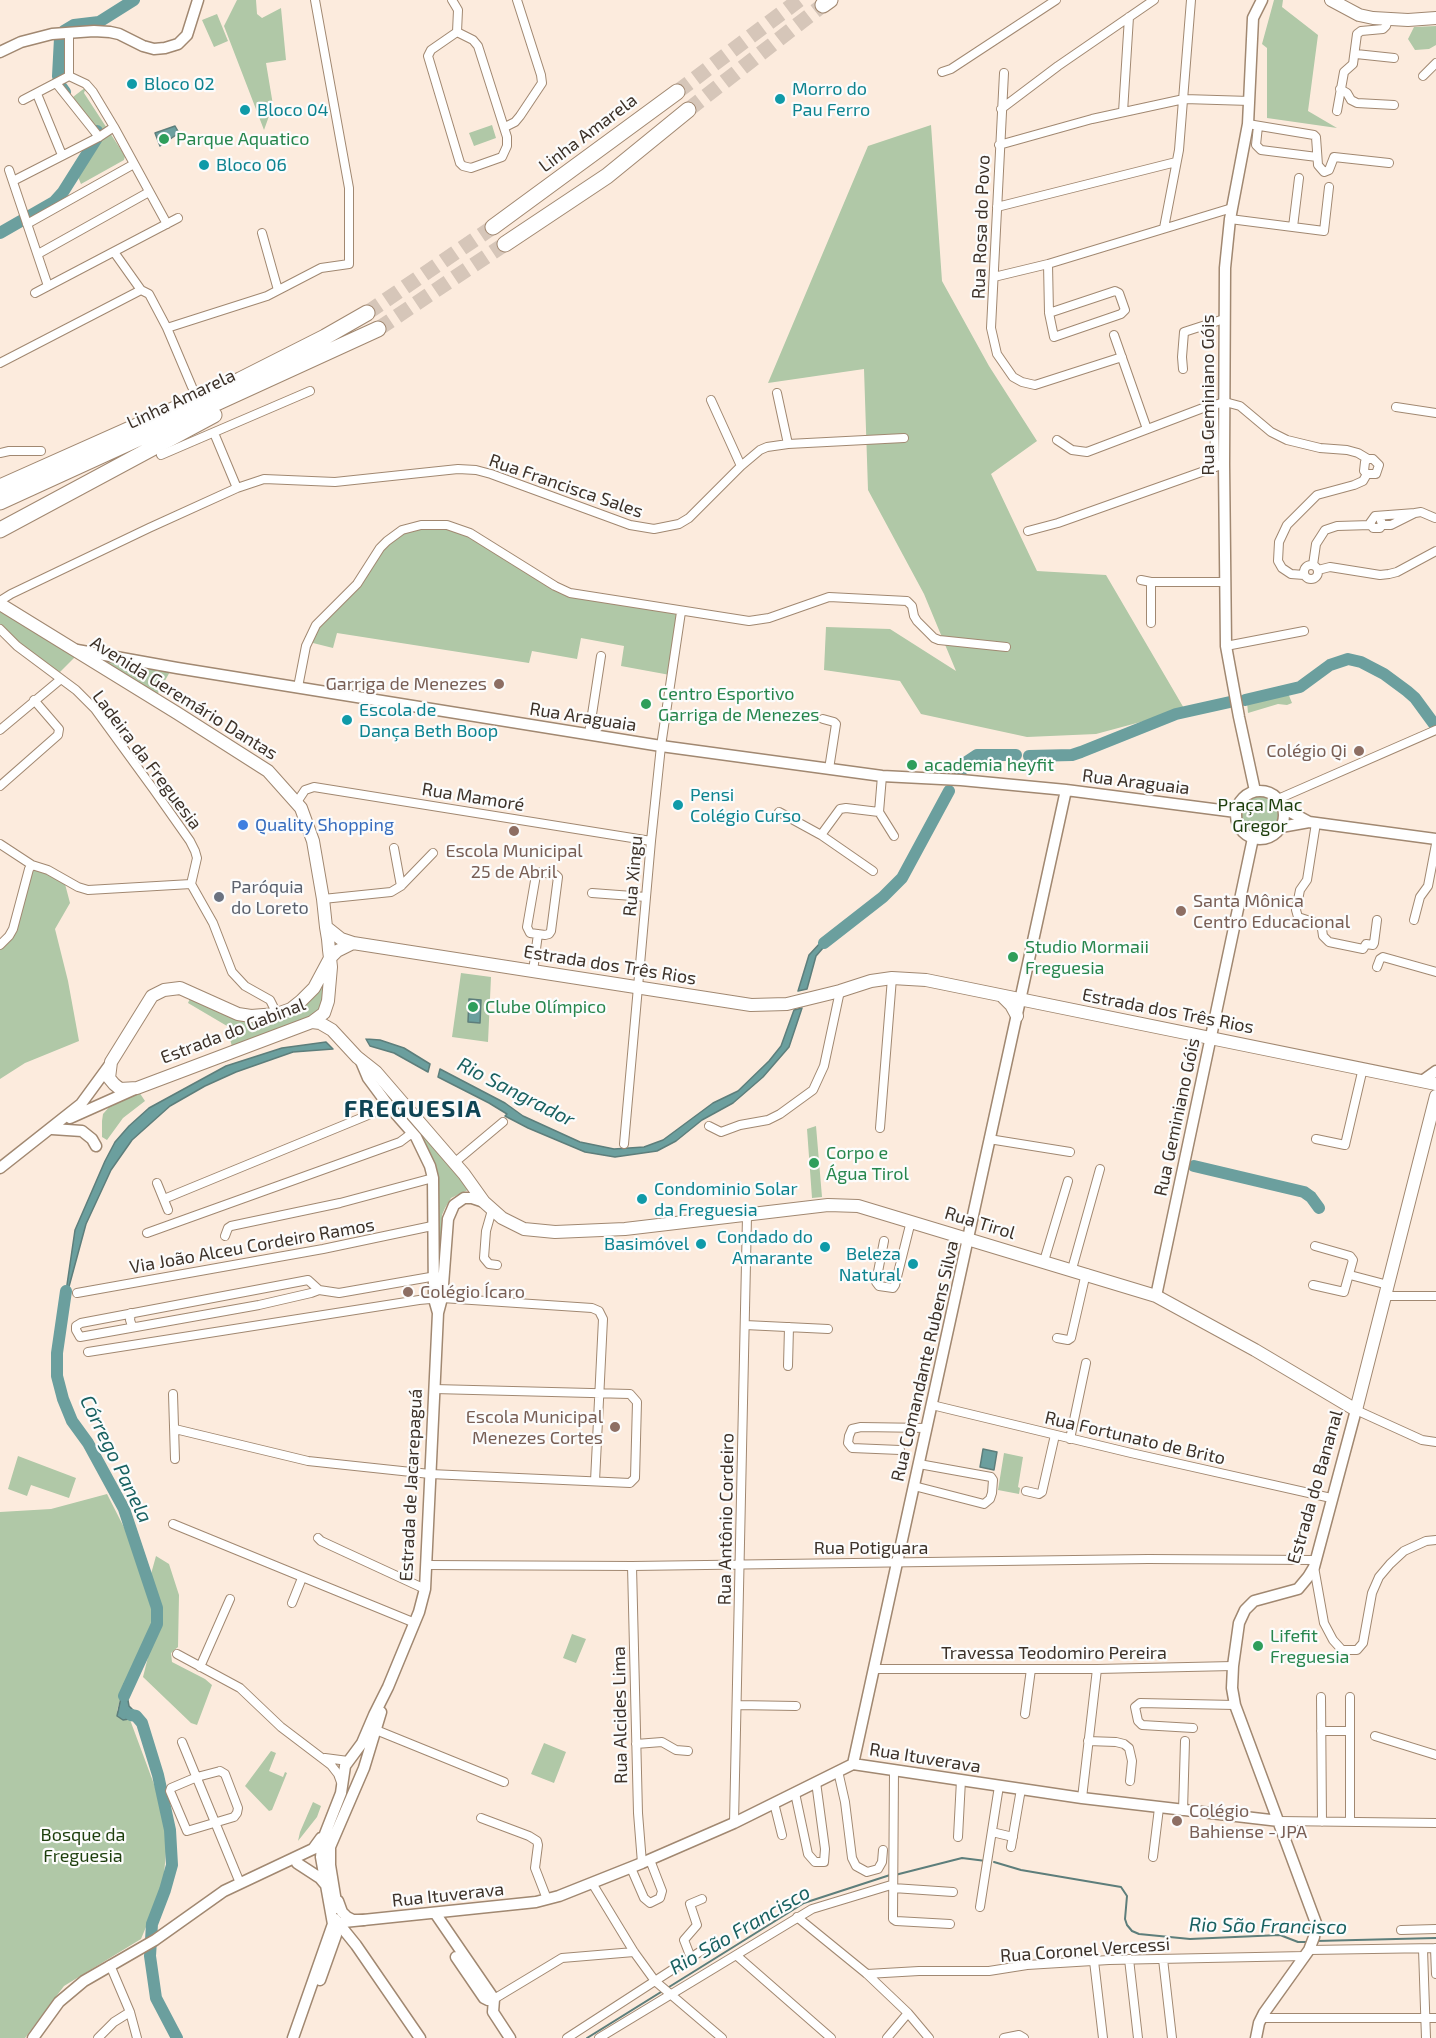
<!DOCTYPE html>
<html>
<head>
<meta charset="utf-8">
<style>
  body { margin:0 }
  canvas { display:block; background:#fcebdd }
</style>
</head>
<body>
<canvas width="1436" height="2038"></canvas>
<script>
const ctx = document.querySelector('canvas').getContext('2d');
ctx.lineJoin = 'round';
function fill(path, color) { ctx.fillStyle = color; ctx.fill(path, 'evenodd'); }
const shape = rows => new Path2D(rows.map(r => 'M' + r).join(''));
function stroke(path, color, width, dash) { ctx.strokeStyle = color; ctx.lineWidth = width; ctx.lineCap = dash ? 'butt' : 'round'; ctx.setLineDash(dash || []); ctx.stroke(path); }
function label(font, color, halo, rows, align = 'center') {
  ctx.font = font + ' "Exo 2",sans-serif'; ctx.lineWidth = 4.5; ctx.setLineDash([]); ctx.textBaseline = 'middle'; ctx.strokeStyle = halo; ctx.fillStyle = color; for (const [text, x, y, turn = 0] of rows) {
    ctx.save(); ctx.translate(x, y); ctx.rotate((+turn || 0) * Math.PI / 180); ctx.textAlign = isNaN(turn) ? turn : align; if (halo) ctx.strokeText(text, 0, 0); ctx.fillText(text, 0, 0); ctx.restore();
  }
}
fill(shape([
  [237,0,256,0,257,14,262,18,281,8,286,60,266,63,273,105,264,130,224,26],
  [1274,0,1283,0,1282,7,1318,35,1308,111,1337,128,1267,118,1267,48,1262,44],
  [217,14,228,41,214,47,202,20],
  [1436,26,1436,45,1429,49,1415,50,1408,39,1414,27],
  [86,87,84,93,125,156,124,160,81,184,74,168,75,162,88,152,98,133,73,97],
  [492,125,496,138,474,146,469,133],
  [931,125,942,281,989,366,1037,441,991,474,1037,571,1106,575,1185,710,1096,734,1027,737,921,714,900,681,824,670,826,627,890,629,956,671,924,594,868,490,864,369,768,383,868,146],
  [412,528,449,528,462,532,557,591,680,612,670,675,621,666,624,646,581,638,577,659,532,651,529,663,337,633,333,648,309,642,311,633,355,587,391,537],
  [0,607,77,655,58,674,18,644,0,624],
  [90,655,172,668,157,695],
  [1288,693,1292,703,1287,705,1278,704,1248,713,1247,702],
  '1238 815a22 22 0 1 1 44 0a22 22 0 1 1-44 0Z',
  [39,870,65,884,70,903,55,929,68,981,79,1041,25,1063,0,1079,0,945,12,931,28,871],
  [326,973,322,1004,318,1013,311,1018,232,1047,227,1026,188,1003,191,996,233,1018,251,1023,267,1021,290,1013],
  [461,973,491,977,488,1042,452,1037],
  [139,1092,145,1101,123,1118,107,1140,102,1137,102,1121,103,1114,110,1106],
  [389,1094,470,1189,451,1198,445,1208,442,1215,440,1268,437,1269,435,1168,422,1139,387,1096],
  [816,1126,822,1197,812,1198,807,1129],
  [1004,1453,1023,1457,1018,1487,1020,1488,1019,1494,998,1490],
  [18,1456,76,1478,69,1498,31,1485,27,1496,8,1489],
  [107,1494,134,1547,153,1615,151,1635,124,1684,117,1711,129,1717,158,1795,167,1840,163,1886,141,1939,64,1986,25,2038,0,2038,0,1512,51,1509],
  [156,1556,169,1564,179,1595,178,1647,171,1653,172,1662,205,1679,212,1685,197,1725,191,1723,143,1677,152,1641,155,1601,151,1574],
  [572,1634,586,1639,576,1663,563,1658],
  [544,1743,566,1752,554,1783,531,1774],
  [271,1751,276,1753,269,1771,283,1777,285,1772,287,1773,272,1810,269,1811,245,1786],
  [313,1802,321,1806,317,1817,298,1841,300,1832]
]), '#b0c8a7');
const water = shape([
  [175,126,179,133,160,146,155,133,175,126],
  [837,932,816,956,807,989,798,991,809,955,821,942,837,932],
  [469,999,481,1000,480,1023,468,1022,469,999],
  [802,1008,789,1047,763,1077,733,1103,702,1120,676,1141,657,1151,615,1157,585,1152,528,1128,505,1116,507,1114,489,1103,438,1077,440,1069,505,1103,523,1116,580,1142,614,1149,644,1147,663,1140,713,1103,738,1091,769,1061,781,1046,794,1010,802,1008],
  [366,1039,380,1040,404,1048,430,1064,428,1072,394,1053,370,1046,366,1039],
  [326,1042,333,1049,293,1052,236,1072,205,1086,170,1106,132,1140,111,1170,86,1224,64,1305,75,1230,105,1161,115,1142,129,1126,149,1108,226,1066,282,1048,326,1042],
  [983,1449,997,1452,994,1470,980,1467,983,1449],
  [130,1682,127,1695,129,1706,139,1716,142,1723,135,1718,123,1720,117,1716,124,1684,130,1682]
]);
fill(water, '#6b9f9e');
stroke(water, '#5d7e7b', 1.5);
stroke(shape([
  [994,1862,1021,1870,1121,1887,1127,1896,1125,1919,1127,1925,1132,1931,1139,1934,1190,1939,1280,1935,1298,1942,1307,1942],
  [895,1875,962,1858,986,1861],
  [1316,1941,1436,1938],
  [587,2038,804,1903,890,1875]
]), '#5d7e7b', 2);
stroke(shape([
  [65,92,60,85,58,76,60,38,64,31,74,25,99,22,134,0],
  [0,233,54,202,63,192,97,138,97,131],
  [1245,700,1300,687,1330,665,1348,659,1361,662,1384,674,1407,691,1415,698,1434,724],
  [1029,756,1072,755,1081,752,1176,714,1230,702],
  [960,773,965,763,977,755,1016,755],
  [824,943,883,897,902,878,949,791],
  [1194,1166,1304,1192,1311,1197,1319,1208],
  [66,1291,57,1353,57,1376,63,1399,72,1421,88,1443,124,1509,157,1608,157,1624,124,1696],
  [131,1715,136,1716,142,1723,158,1775,170,1830,172,1865,165,1890,152,1924,150,1956,156,1998,177,2038]
]), '#6b9f9e', 12);
stroke(shape([
  [677,92,799,0],
  [688,110,823,5],
  [367,313,493,227],
  [378,329,505,244]
]), '#d6c6b9', 15, [15, 8]);
const minor = shape([
  [452,0,458,10,457,32],
  [457,32,473,40,478,46,507,137,507,146,502,157,471,168,463,166,460,163,428,56,431,50,457,32],
  [69,33,69,76,86,84,93,92,114,127,167,224],
  [1356,54,1394,58],
  [942,72,951,69,1056,0],
  [1004,73,991,328,997,354,1013,377,1022,382,1035,385,1122,357],
  [1423,76,1436,63],
  [56,83,99,137],
  [1340,89,1347,93,1351,100,1357,103,1394,105],
  [37,94,62,155],
  [23,100,69,76],
  [1001,109,1058,66,1154,0],
  [1337,111,1344,72,1353,64,1357,34,1361,31,1383,29,1386,26,1388,20],
  [1123,112,1129,17],
  [1248,124,1314,135,1316,137,1318,165,1324,172,1329,170,1334,157,1389,163],
  [1258,126,1256,145,1261,150,1317,157],
  [505,127,515,122,520,116,542,83,541,75,517,0],
  [999,145,1092,119,1184,99,1250,101],
  [9,170,48,286],
  [13,181,99,137,114,127],
  [997,207,1176,162],
  [1230,219,1324,231,1329,187],
  [27,224,134,164],
  [1293,227,1299,178],
  [1164,228,1179,150,1191,0],
  [262,233,278,290],
  [114,252,141,290,149,294,167,328,192,387],
  [38,254,149,192],
  [1048,264,1049,313,1054,337,1121,314,1125,310,1119,293,1115,291,1049,313],
  [994,277,1048,264,1232,208],
  [35,293,178,218],
  [167,328,267,296,321,268,349,264,349,188,315,0],
  [1114,335,1147,429],
  [0,363,141,290],
  [1183,369,1182,357,1184,332,1224,319],
  [777,393,788,444],
  [711,400,741,466],
  [1214,405,1215,465],
  [1396,407,1436,413],
  [214,433,237,488],
  [1057,440,1072,450,1087,452,1203,408,1225,402,1240,406,1271,432,1287,440,1320,448,1347,450,1358,453,1368,459,1373,459,1379,465,1376,474,1367,474,1364,471,1365,462,1368,459],
  [0,453,9,451,41,451],
  [161,455,310,391],
  [1415,513,1421,512,1435,518],
  [1380,517,1382,525,1380,528,1373,528,1370,523,1375,516,1415,513,1391,525,1382,525],
  [1028,531,1058,523,1224,464],
  '1304 572a7 7 0 1 1 14 0a7 7 0 1 1-14 0Z',
  [1313,565,1316,544,1325,530,1337,526,1371,525],
  [1318,570,1330,567,1380,575,1389,574,1397,572,1436,551],
  [1304,575,1291,574,1282,568,1278,561,1279,542,1287,525,1317,495,1354,485,1363,481,1367,474],
  [1141,580,1151,582,1226,582],
  [1151,582,1151,623],
  [0,601,11,594,149,528,237,488,264,479,335,482,458,469,476,470,491,474,630,525,654,529,679,524,689,518,741,466,760,450,767,447,788,444,904,438],
  [0,629,17,646,76,690,95,709,154,790,190,841,195,851,197,858,191,884,213,923,232,972,245,986,270,1000,277,1014],
  [1226,646,1304,631],
  [298,687,306,646,316,625,357,584,380,548,387,541,402,530,421,525,447,525,470,533,555,586,570,593,749,621,769,618,829,597,907,601,912,606,914,616,917,621,934,638,939,640,1006,647],
  [823,719,834,722,836,724,829,769],
  [0,730,61,679],
  [589,734,601,656],
  [0,786,58,735,59,729,34,700],
  [1278,799,1436,730],
  [297,802,305,790,314,787,651,841],
  [779,812,821,835,873,871],
  [879,812,882,776],
  [1316,823,1307,880,1300,890,1296,910,1298,917,1319,924,1322,929,1323,936,1329,942,1363,949,1366,944,1373,945,1374,943,1377,920],
  [821,835,840,809,846,808,879,812,894,836],
  [0,844,32,865],
  [394,848,401,886],
  [541,872,556,875,558,877,551,931,549,934,545,935,530,933,527,927,536,875,541,872],
  [592,893,646,897],
  [323,899,391,892,401,886,433,853],
  [1414,920,1420,897,1428,886,1436,844],
  [0,945,9,936,13,929,29,869,32,865,48,870,78,887,88,890,191,884],
  [1377,967,1380,959,1383,957,1436,972],
  [533,971,538,934],
  [709,1126,721,1132,740,1125,768,1120,780,1114,813,1090,824,1066,840,991],
  [880,1128,892,978],
  [989,1139,1070,1152],
  [1316,1139,1345,1145,1363,1068],
  [624,1144,651,841,661,746,681,612],
  [454,1163,503,1122],
  [157,1183,168,1210],
  [164,1199,378,1111,388,1105],
  [492,1210,486,1231,484,1258,489,1264,497,1265],
  [147,1233,400,1142,412,1133],
  [225,1236,228,1228,231,1226,340,1203,433,1178],
  [884,1241,876,1282,879,1286,893,1288,895,1285,911,1221],
  [1044,1261,1068,1181],
  [1072,1269,1100,1169],
  [1350,1275,1388,1285],
  [1313,1285,1344,1292,1353,1260,1350,1256,1315,1246],
  [77,1293,323,1249,432,1226],
  [1385,1296,1436,1296],
  [131,1313,130,1320,132,1326,136,1327,259,1305,311,1293,319,1290,339,1293,436,1276],
  [745,1325,828,1329],
  [136,1327,80,1337,76,1330,76,1326,81,1323,308,1280,319,1290],
  [1057,1338,1068,1340,1071,1338,1086,1273],
  [88,1352,419,1300,442,1298,592,1308,599,1311,603,1319,595,1481],
  [788,1366,789,1327],
  [173,1394,175,1459],
  [932,1405,1131,1453,1331,1498],
  [1356,1410,1422,1440,1436,1442],
  [175,1429,308,1461,430,1474,630,1483,635,1478,637,1402,630,1394,434,1389],
  [1070,1439,1086,1363],
  [900,1450,852,1448,848,1443,849,1436,852,1429,861,1427,927,1428],
  [914,1486,984,1504,990,1499,992,1493,993,1480,991,1477,919,1464],
  [1026,1491,1039,1494,1042,1492,1055,1435],
  [173,1524,415,1623],
  [318,1538,321,1541,425,1589],
  [427,1565,632,1566,1148,1559,1315,1560],
  [632,1566,638,1813,642,1863],
  [1314,1567,1324,1623,1333,1640,1342,1650,1357,1650,1363,1643,1372,1593,1379,1577,1390,1564,1404,1551,1426,1541,1436,1540],
  [292,1603,302,1578],
  [177,1654,240,1688,281,1727,331,1765,338,1774,342,1785],
  [200,1667,230,1599],
  [874,1669,1097,1669,1233,1666],
  [1321,1697,1322,1822],
  [1350,1697,1350,1822],
  [737,1705,796,1706],
  [1025,1714,1031,1669],
  [1193,1728,1142,1725,1138,1721,1135,1707,1140,1703,1235,1705],
  [376,1730,504,1782],
  [1321,1731,1350,1731],
  [1375,1736,1436,1755],
  [1088,1741,1116,1742,1124,1744,1129,1748,1132,1761,1130,1781],
  [182,1742,240,1883],
  [636,1744,662,1742,676,1750,688,1751],
  [325,1758,348,1761],
  [894,1770,893,1919,896,1921,950,1924],
  [220,1771,225,1774,238,1808,237,1813,234,1817,187,1831,170,1791,171,1788,197,1777,220,1771],
  [838,1771,845,1802,852,1858,856,1866,867,1872,878,1869,882,1862,883,1850],
  [795,1793,808,1854,815,1862,824,1862,825,1849,816,1782],
  [1082,1798,1097,1669],
  [774,1803,782,1835],
  [1183,1811,1185,1741],
  [481,1818,529,1836,537,1841,538,1845,535,1868,547,1899],
  [1279,1821,1436,1823],
  [734,1823,747,1216],
  [992,1832,1013,1837],
  [958,1837,961,1780],
  [1011,1847,1021,1789],
  [1153,1857,1159,1808],
  [631,1868,644,1898,650,1903,660,1898,662,1891,650,1860],
  [592,1883,634,1952,655,1981,722,2038],
  [893,1888,953,1892],
  [980,1907,999,1786],
  [797,1917,867,1974,908,2013,929,2038],
  [1401,1930,1436,1929],
  [1435,1948,1436,1974],
  [1423,1949,1426,2038],
  [1309,1950,1436,1948],
  [736,1955,831,2038],
  [691,1958,684,1940,697,1925,690,1904,702,1899],
  [1129,1959,1138,2038],
  [1163,1959,1172,2038],
  [1094,1961,1103,2038],
  [110,1965,130,2012,137,2038],
  [867,1974,919,1971,989,1971,1027,1965,1109,1960,1305,1956],
  [494,1999,562,1958,634,1952],
  [1261,2018,1436,2018],
  [98,2038,114,2022,130,2012],
  [567,2038,715,1942],
  [599,2038,812,1909,891,1885],
  [887,2038,908,2013],
  [1004,2038,1019,2035,1024,2038]
]);
const tertiary = shape([
  [0,52,21,42,52,34,94,31,110,32,119,34,143,46,154,49,165,48,178,44,187,35,198,0],
  [77,650,177,668,661,746,882,776,961,780,1066,790,1236,812],
  '1236 815a24 24 0 1 1 48 0a24 24 0 1 1-48 0Z',
  [1255,791,1239,717,1226,646,1224,464,1225,268,1230,219,1248,124,1253,18,1262,0],
  [1283,808,1309,822],
  [1281,827,1309,822,1436,839],
  [1422,1081,1436,1071],
  [1156,1296,1253,838],
  [853,1764,1066,790],
  [435,1913,494,1999,493,2012,510,2038],
  [335,1919,356,1945,420,2038],
  [332,1929,344,1922,536,1902,559,1896,642,1863,734,1823,853,1764,1082,1798,1279,1821],
  [456,1957,484,1998,488,2000,494,1999],
  [1256,2038,1259,2023,1264,2013,1309,1950,1314,1937,1316,1923,1235,1705,1232,1688,1233,1666,1239,1623,1245,1610,1254,1601,1298,1589,1308,1577,1314,1567,1356,1410]
]);
const secondary = shape([
  [360,1059,368,1078,388,1105,416,1137,430,1166,433,1178,434,1299,438,1313],
  [70,1118,135,1089],
  [52,1129,82,1131,92,1139,96,1146],
  [0,1168,81,1104,111,1063],
  [297,1863,320,1878,325,1884],
  [338,1901,342,1912,347,1917,353,1920,364,1920],
  [337,1908,330,1865,330,1847,364,1768,381,1712],
  [320,1980,336,1935],
  [33,2038,59,2002,84,1981,155,1940,224,1891,313,1849,321,1838],
  [293,2038,333,1924,321,1857,323,1839,341,1793,345,1766,362,1743,374,1715,388,1687,419,1612,425,1589,438,1313,442,1298,448,1219,454,1205,464,1198,472,1198,484,1202]
]);
const primary = shape([
  [1331,0,1359,15,1373,18,1408,20,1436,18],
  [0,604,177,713,268,771,301,808,313,841,323,899,326,927,328,939,329,950,330,958,331,967,328,1001,324,1013,312,1022,137,1088,120,1089,114,1084,109,1078,111,1062,152,996,164,990,180,988,238,1014,251,1016,277,1014,291,1009,301,1001,314,988,330,958,337,951,353,943],
  [326,927,341,939,353,943,751,1005,787,1004,840,991,871,981,892,978,926,980,1436,1084],
  [1002,996,1011,1005,1017,1016],
  [312,1022,320,1023,332,1030,357,1057,376,1072,464,1174,484,1202,502,1218,524,1229,555,1232,625,1229,828,1205,858,1206,1156,1296,1255,1350,1356,1410,1436,1096]
]);
const motorway = shape([
  [823,5,830,0],
  [493,227,677,92],
  [505,244,607,176,688,110],
  [0,487,240,380,325,337,367,313],
  [0,502,378,329],
  [0,530,214,415]
]);
stroke(minor, '#a18871', 10);
stroke(tertiary, '#a18871', 13);
stroke(secondary, '#a18871', 13);
stroke(primary, '#a18871', 14);
stroke(motorway, '#a18871', 17);
stroke(minor, '#fff', 8);
stroke(tertiary, '#fff', 10);
stroke(secondary, '#fff', 10);
stroke(primary, '#fff', 12);
stroke(motorway, '#fff', 15);
for (const [x, y, r, color] of [
  [132,84,6,"#0f9aa8"],
  [780,99,6,"#0f9aa8"],
  [245,110,6,"#0f9aa8"],
  [164,139,6,"#2e9e5b"],
  [204,165,6,"#0f9aa8"],
  [499,684,6,"#8d6e63"],
  [646,704,6,"#2e9e5b"],
  [347,720,6,"#0f9aa8"],
  [1359,751,6,"#8d6e63"],
  [912,765,6,"#2e9e5b"],
  [678,805,6,"#0f9aa8"],
  [243,825,6,"#3f7fe0"],
  [514,831,6,"#8d6e63"],
  [219,897,6,"#6b7280"],
  [1181,911,6,"#8d6e63"],
  [1013,957,6,"#2e9e5b"],
  [473,1007,6,"#2e9e5b"],
  [814,1163,6,"#2e9e5b"],
  [642,1199,6,"#0f9aa8"],
  [701,1244,6,"#0f9aa8"],
  [825,1247,6,"#0f9aa8"],
  [913,1264,6,"#0f9aa8"],
  [408,1292,6,"#8d6e63"],
  [615,1427,6,"#8d6e63"],
  [1258,1646,6,"#2e9e5b"],
  [1177,1821,6,"#8d6e63"]
]) { const dot = new Path2D(); dot.arc(x, y, r, 0, 2 * Math.PI); ctx.fillStyle = color; ctx.fill(dot); stroke(dot, '#fcfcfc', 2); }
label('18px', '#0d838f', '#fcfcfc', [
  ["Bloco 02",144,84],
  ["Morro do",792,89],
  ["Pau Ferro",792,110],
  ["Bloco 04",257,110],
  ["Bloco 06",216,165],
  ["Escola de",359,710],
  ["Dança Beth Boop",359,731],
  ["Pensi",690,795],
  ["Colégio Curso",690,816],
  ["Condominio Solar",654,1189],
  ["da Freguesia",654,1210],
  ["Condado do",813,1237,"right"],
  ["Amarante",813,1258,"right"],
  ["Basimóvel",689,1244,"right"],
  ["Beleza",901,1254,"right"],
  ["Natural",901,1275,"right"]
], 'left');
label('18px', '#3c3128', '#fcfcfc', [
  ["Linha Amarela",588,133,-37],
  ["Rua Rosa do Povo",981,227,-88],
  ["Rua Geminiano Góis",1208,395,-90],
  ["Linha Amarela",181,399,-25],
  ["Rua Francisca Sales",566,486,19],
  ["Avenida Geremário Dantas",184,698,32],
  ["Rua Araguaia",583,717,9],
  ["Ladeira da Freguesia",147,760,53],
  ["Rua Araguaia",1136,782,7],
  ["Rua Mamoré",473,797,9],
  ["Rua Xingu",633,876,-85],
  ["Estrada dos Três Rios",610,965,9],
  ["Estrada dos Três Rios",1168,1011,11],
  ["Estrada do Gabinal",233,1031,-21],
  ["Rua Geminiano Góis",1177,1117,-78],
  ["Rua Tirol",980,1223,17],
  ["Via João Alceu Cordeiro Ramos",252,1246,-10],
  ["Rua Comandante Rubens Silva",925,1361,-77],
  ["Rua Fortunato de Brito",1135,1438,13],
  ["Estrada de Jacarepaguá",411,1485,-87],
  ["Estrada do Bananal",1315,1487,-74],
  ["Rua Antônio Cordeiro",726,1519,-89],
  ["Rua Potiguara",871,1548],
  ["Travessa Teodomiro Pereira",1054,1653],
  ["Rua Alcides Lima",620,1715,-91],
  ["Rua Ituverava",925,1758,9],
  ["Rua Ituverava",448,1895,-6],
  ["Rua Coronel Vercessi",1085,1950,-4]
]);
label('18px', '#27864d', '#fcfcfc', [
  ["Parque Aquatico",176,139],
  ["Centro Esportivo",658,694],
  ["Garriga de Menezes",658,715],
  ["academia heyfit",924,765],
  ["Studio Mormaii",1025,947],
  ["Freguesia",1025,968],
  ["Clube Olímpico",485,1007],
  ["Corpo e",826,1153],
  ["Água Tirol",826,1174],
  ["Lifefit",1270,1636],
  ["Freguesia",1270,1657]
], 'left');
label('18px', '#785e54', '#fcfcfc', [
  ["Garriga de Menezes",487,684],
  ["Colégio Qi",1347,751],
  ["Escola Municipal",514,851,"center"],
  ["25 de Abril",514,872,"center"],
  ["Santa Mônica",1193,901,"left"],
  ["Centro Educacional",1193,922,"left"],
  ["Colégio Ícaro",420,1292,"left"],
  ["Escola Municipal",603,1417],
  ["Menezes Cortes",603,1438],
  ["Colégio",1189,1811,"left"],
  ["Bahiense - JPA",1189,1832,"left"]
], 'right');
label('18px', '#1d3e0c', '#fcfcfc', [
  ["Praça Mac",1260,805],
  ["Gregor",1260,826],
  ["Bosque da",83,1835],
  ["Freguesia",83,1856]
]);
label('18px', '#366cbe', '#fcfcfc', [
  ["Quality Shopping",255,825]
], 'left');
label('18px', '#5b616d', '#fcfcfc', [
  ["Paróquia",231,887],
  ["do Loreto",231,908]
], 'left');
label('italic 20px', '#196161', '#fcfcfc', [
  ["Rio Sangrador",516,1092,27],
  ["Córrego Panela",116,1459,64],
  ["Rio São Francisco",1268,1926,1],
  ["Rio São Francisco",740,1930,-30]
]);
ctx.letterSpacing = '1.5px';
label('bold 24px', '#0f4454', '#fcfcfc', [
  ["FREGUESIA",413,1109]
]);
ctx.letterSpacing = '0px';
</script>
</body>
</html>
